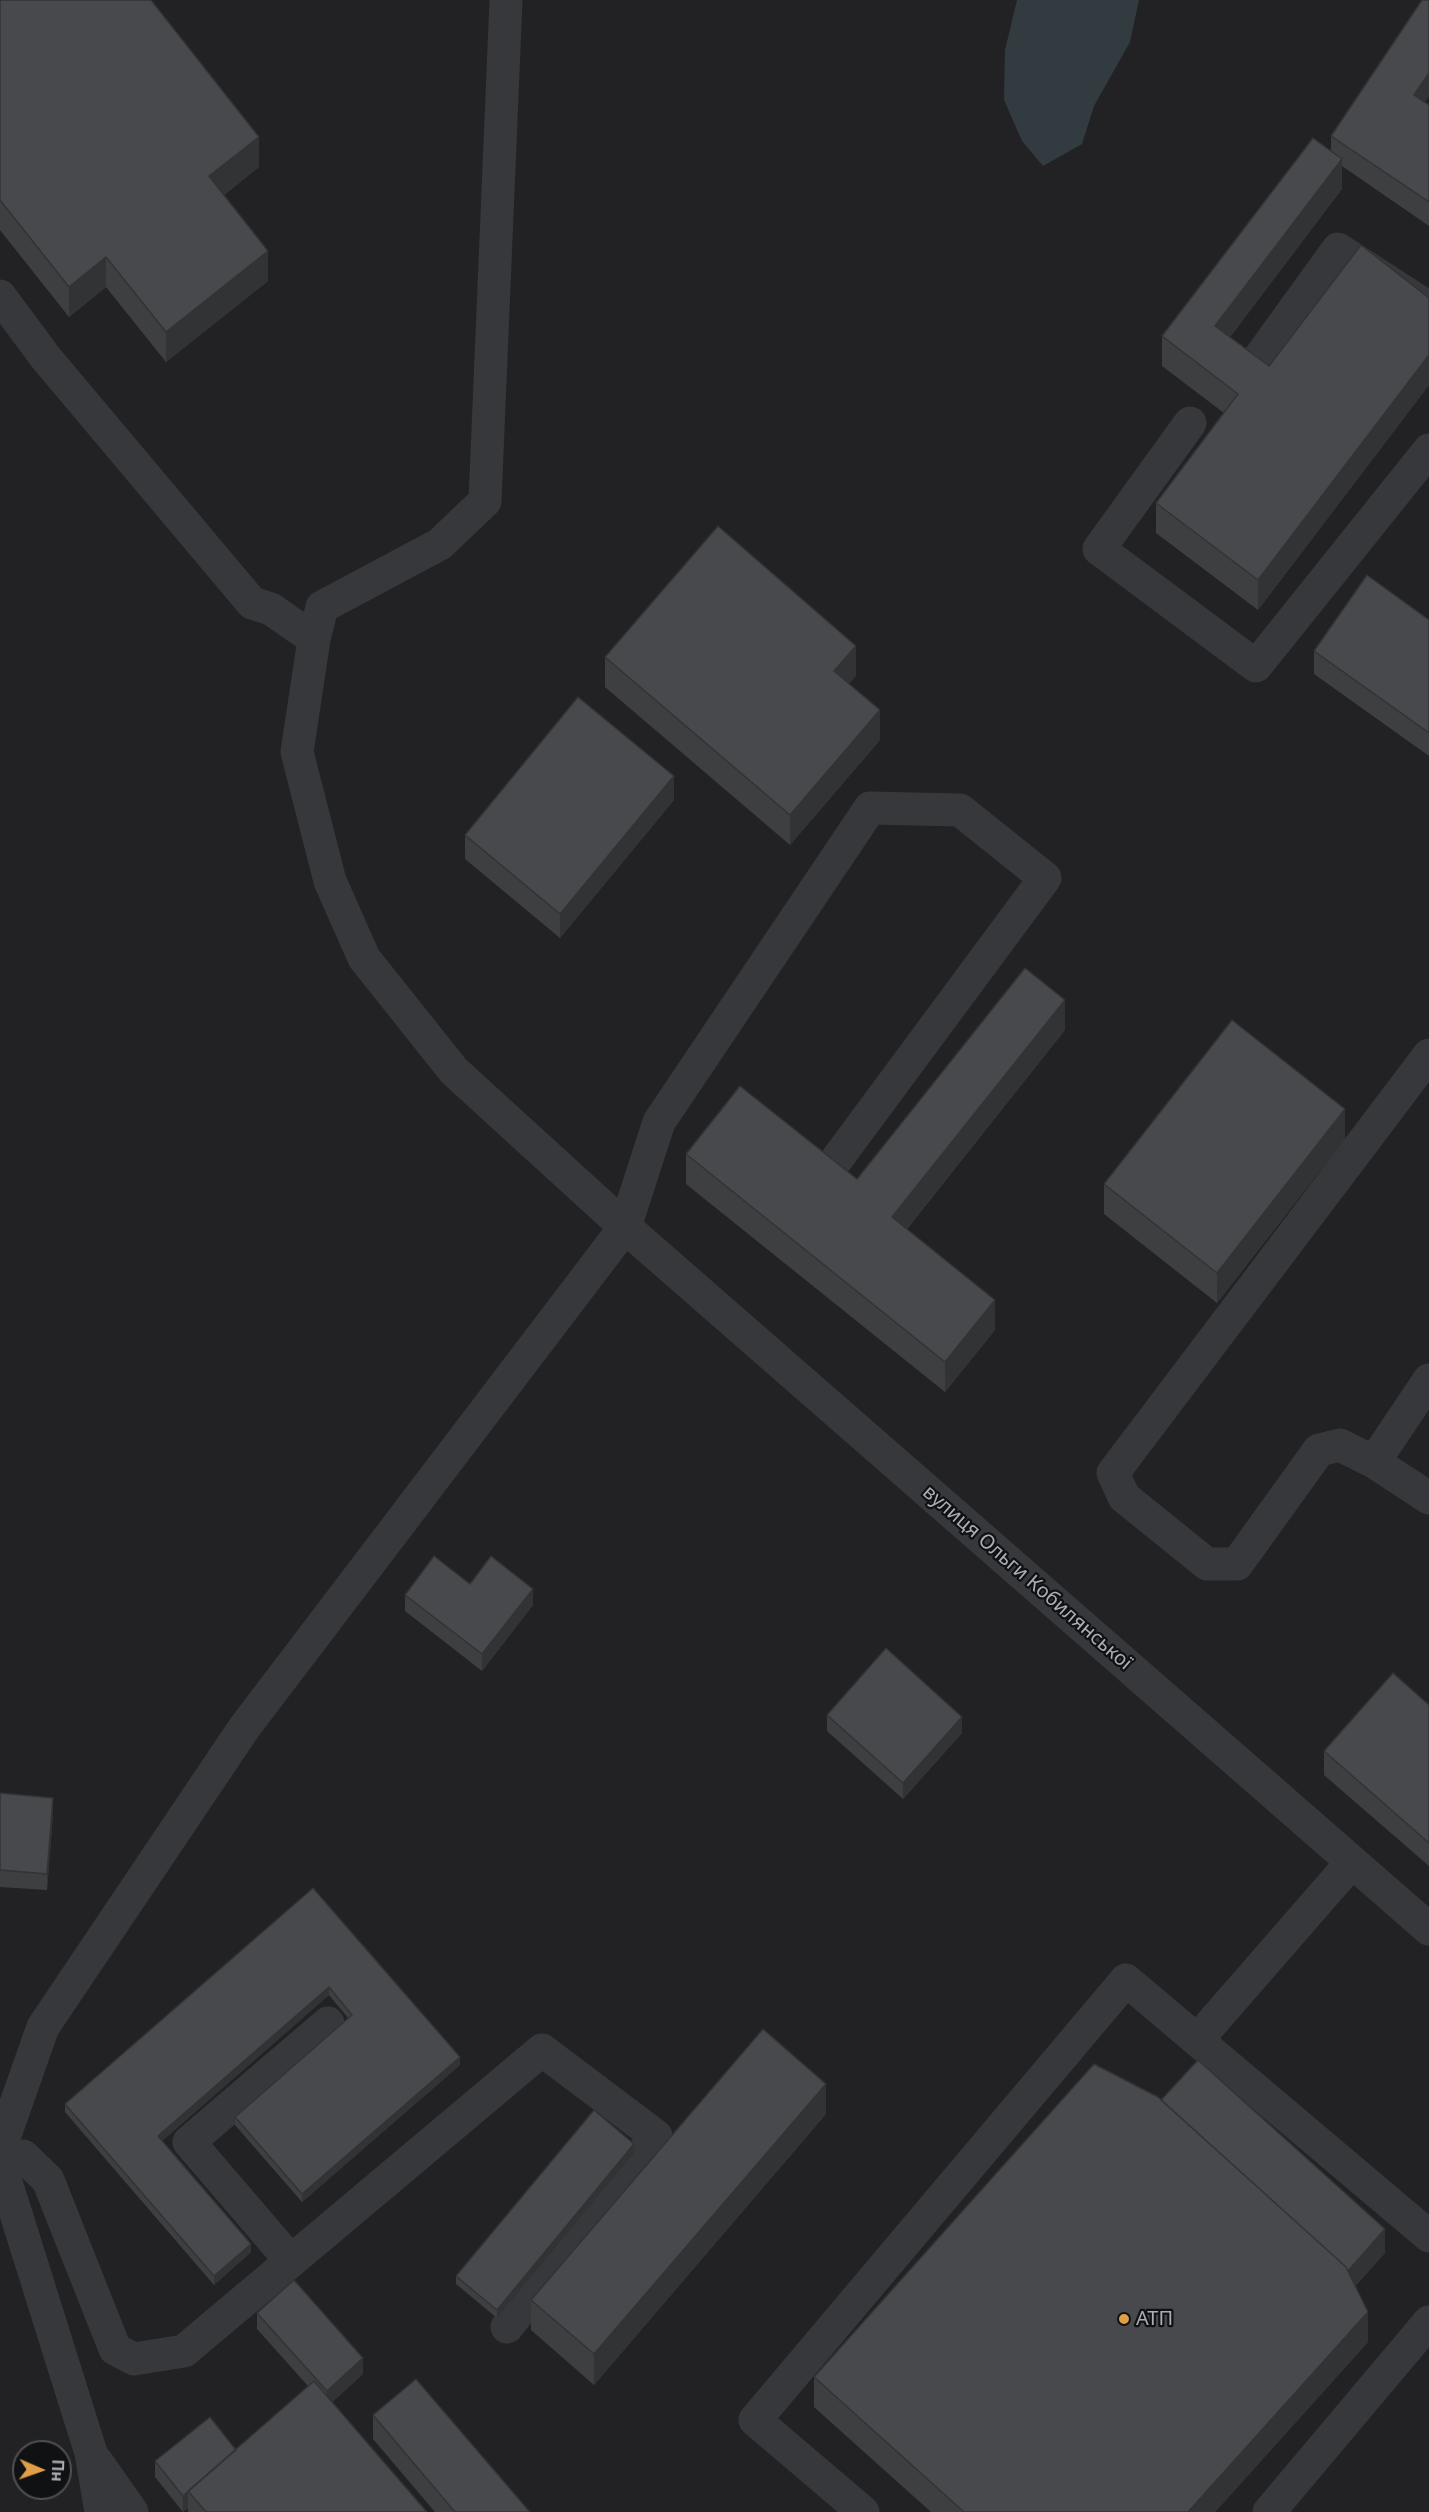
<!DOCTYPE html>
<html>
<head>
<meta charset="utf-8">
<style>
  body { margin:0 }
  #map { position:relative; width:1429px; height:2512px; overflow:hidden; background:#151617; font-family:"Noto Sans",sans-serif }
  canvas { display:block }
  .north { position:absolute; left:12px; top:2440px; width:60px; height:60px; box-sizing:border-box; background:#101112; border:2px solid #4d5054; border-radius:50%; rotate:92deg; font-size:16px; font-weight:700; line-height:24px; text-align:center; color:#a9aeb6 }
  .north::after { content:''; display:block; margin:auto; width:21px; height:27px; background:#de9f47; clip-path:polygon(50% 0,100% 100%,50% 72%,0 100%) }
</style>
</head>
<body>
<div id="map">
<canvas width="1429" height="2512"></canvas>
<div class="north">Пн</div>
</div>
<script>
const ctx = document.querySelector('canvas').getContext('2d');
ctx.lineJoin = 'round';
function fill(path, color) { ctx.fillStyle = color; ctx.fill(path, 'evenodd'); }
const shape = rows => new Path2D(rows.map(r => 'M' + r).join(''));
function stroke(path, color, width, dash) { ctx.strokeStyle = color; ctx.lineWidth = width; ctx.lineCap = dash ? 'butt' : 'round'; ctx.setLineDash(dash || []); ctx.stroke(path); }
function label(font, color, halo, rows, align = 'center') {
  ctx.font = font + ' "Noto Sans",sans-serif'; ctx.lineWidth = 4.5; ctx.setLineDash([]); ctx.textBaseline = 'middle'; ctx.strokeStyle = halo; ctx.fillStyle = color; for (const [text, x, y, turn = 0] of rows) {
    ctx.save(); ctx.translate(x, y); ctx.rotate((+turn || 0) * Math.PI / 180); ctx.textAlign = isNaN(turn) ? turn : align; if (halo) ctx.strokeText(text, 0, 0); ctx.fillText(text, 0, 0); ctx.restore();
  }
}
fill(shape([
  [0,0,1429,0,1429,2512,0,2512],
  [24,2452,60,2452,60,2488,24,2488]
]), '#222224');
fill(shape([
  [1017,0,1139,0,1130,42,1094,106,1082,144,1043,166,1022,141,1004,100,1005,50]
]), '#323b40');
stroke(shape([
  [506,0,485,501,440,544,322,607,314,639,297,752,330,881,364,958,454,1071,625,1227,1429,1929],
  [0,296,46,358,252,603,271,609,314,639],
  [1247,375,1338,249,1429,308],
  [1190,423,1099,549,1256,666,1429,450],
  [1429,1055,1113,1473,1124,1497,1207,1564,1237,1564,1319,1450,1340,1445,1374,1462,1429,1498],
  [1374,1462,1429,1380],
  [1197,2040,1352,1862],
  [0,2149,43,2027,244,1728,625,1227,659,1122,870,808,960,810,1045,878,837,1159],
  [0,2156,23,2156,48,2180,115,2349,134,2359,184,2351,542,2050,656,2136,507,2327],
  [0,2163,91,2453,101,2512],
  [291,2261,189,2142,328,2023],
  [97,2462,132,2512],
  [863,2512,755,2420,1126,1980,1429,2236],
  [1269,2512,1429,2322]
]), '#37383c', 33);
fill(shape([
  [0,0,259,167,224,195,268,281,166,362,106,287,69,317,0,230],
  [1429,0,1429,96,1425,102,1429,105,1429,226,1342,166,1342,189,1230,337,1269,366,1429,298,1429,385,1258,610,1156,533,1156,503,1224,413,1162,366,1162,336,1331,151,1331,136],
  [1429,620,1429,756,1314,674,1314,651],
  [605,657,856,676,849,683,880,740,790,845,605,687],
  [674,800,560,938,465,859,465,835],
  [1065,1030,907,1229,995,1330,945,1392,686,1184,686,1154,857,1179],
  [1345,1139,1217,1303,1104,1214,1104,1184],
  [470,1584,533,1605,482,1671,405,1611,405,1595],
  [1429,1705,1429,1866,1324,1775,1324,1751],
  [827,1715,962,1733,903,1799,827,1731],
  [0,1793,53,1814,47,1890,0,1887],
  [313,1888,460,2065,302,2202,235,2125,235,2117,348,2018,329,1995,162,2141,251,2252,214,2285,65,2112,65,2104],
  [1161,2100,1385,2253,1355,2286,1368,2342,1215,2512,931,2512,814,2407,814,2377],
  [826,2114,594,2385,531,2330,531,2300],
  [634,2153,497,2318,456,2284,456,2276],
  [257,2313,363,2374,332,2402,427,2512,188,2512,188,2508,183,2512,155,2477,155,2461,236,2450,308,2386,257,2329],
  [373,2415,530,2512,435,2512,373,2439]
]), '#3e3f41');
fill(shape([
  [1429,73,1429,96,1414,119,1414,95],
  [259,137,259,167,209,206,209,176],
  [1342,159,1342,189,1215,356,1215,326],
  [268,251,268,281,166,362,166,332],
  [106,257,106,287,69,317,69,287],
  [1429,355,1429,385,1258,610,1258,580],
  [856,646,856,676,834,701,834,671],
  [880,710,880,740,790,845,790,815],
  [674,776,674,800,560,938,560,914],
  [1065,1000,1065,1030,892,1247,892,1217],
  [1345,1109,1345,1139,1217,1303,1217,1273],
  [995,1300,995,1330,945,1392,945,1362],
  [533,1589,533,1605,482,1671,482,1654],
  [962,1717,962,1733,903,1799,903,1783],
  [53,1798,53,1814,47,1890,47,1874],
  [329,1987,329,1995,158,2144,158,2136],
  [460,2057,460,2065,302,2202,302,2194],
  [826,2084,826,2114,594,2385,594,2354],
  [634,2144,634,2153,497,2318,497,2310],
  [1385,2229,1385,2253,1346,2297,1346,2273],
  [251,2244,251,2252,214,2285,214,2276],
  [1368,2312,1368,2342,1215,2512,1188,2512],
  [363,2358,363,2374,327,2407,327,2391],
  [188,2492,188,2508,183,2512,183,2496]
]), '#323335');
const building = shape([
  [0,0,151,0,259,137,209,176,268,251,166,332,106,257,69,287,0,200,0,0],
  [1422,0,1429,0,1429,73,1414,95,1429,105,1429,202,1331,136,1422,0],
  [1313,138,1342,159,1215,326,1269,366,1361,245,1429,298,1429,355,1258,580,1156,503,1238,394,1162,336,1313,138],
  [718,526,856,646,834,671,880,710,790,815,605,657,718,526],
  [1367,575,1429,620,1429,733,1314,651,1367,575],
  [578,697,674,776,560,914,465,835,578,697],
  [1025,968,1065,1000,892,1217,995,1300,945,1362,686,1154,740,1086,857,1179,1025,968],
  [1232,1020,1345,1109,1217,1273,1104,1184,1232,1020],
  [434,1556,470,1584,491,1556,533,1589,482,1654,405,1595,434,1556],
  [886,1648,962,1717,903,1783,827,1715,886,1648],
  [1393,1673,1429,1705,1429,1843,1324,1751,1393,1673],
  [0,1793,53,1798,47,1874,0,1870,0,1793],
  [313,1888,460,2057,302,2194,235,2117,352,2015,329,1987,158,2136,251,2244,214,2276,65,2104,313,1888],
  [763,2029,826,2084,594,2354,531,2300,763,2029],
  [1198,2060,1385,2229,1348,2271,1346,2267,1161,2100,1198,2060],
  [1094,2064,1158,2097,1346,2267,1368,2312,1188,2512,964,2512,814,2377,1094,2064],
  [594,2110,634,2144,497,2310,456,2276,594,2110],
  [294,2280,363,2358,327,2391,257,2313,294,2280],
  [416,2379,530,2512,455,2512,373,2415,416,2379],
  [314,2381,427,2512,206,2512,188,2491,314,2381],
  [210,2417,236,2450,183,2496,155,2461,210,2417]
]);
fill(building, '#48494c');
stroke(building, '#323335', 1.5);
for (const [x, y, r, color] of [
  [1124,2319,6,"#de9f47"]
]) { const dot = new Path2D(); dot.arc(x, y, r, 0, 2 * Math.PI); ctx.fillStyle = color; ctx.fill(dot); stroke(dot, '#101112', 2); }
label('20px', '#a9aeb6', '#101112', [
  ["вулиця Ольги Кобилянської",1027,1578,41]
]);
label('20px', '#a9aeb6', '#101112', [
  ["АТП",1136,2319]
], 'left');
</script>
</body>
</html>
